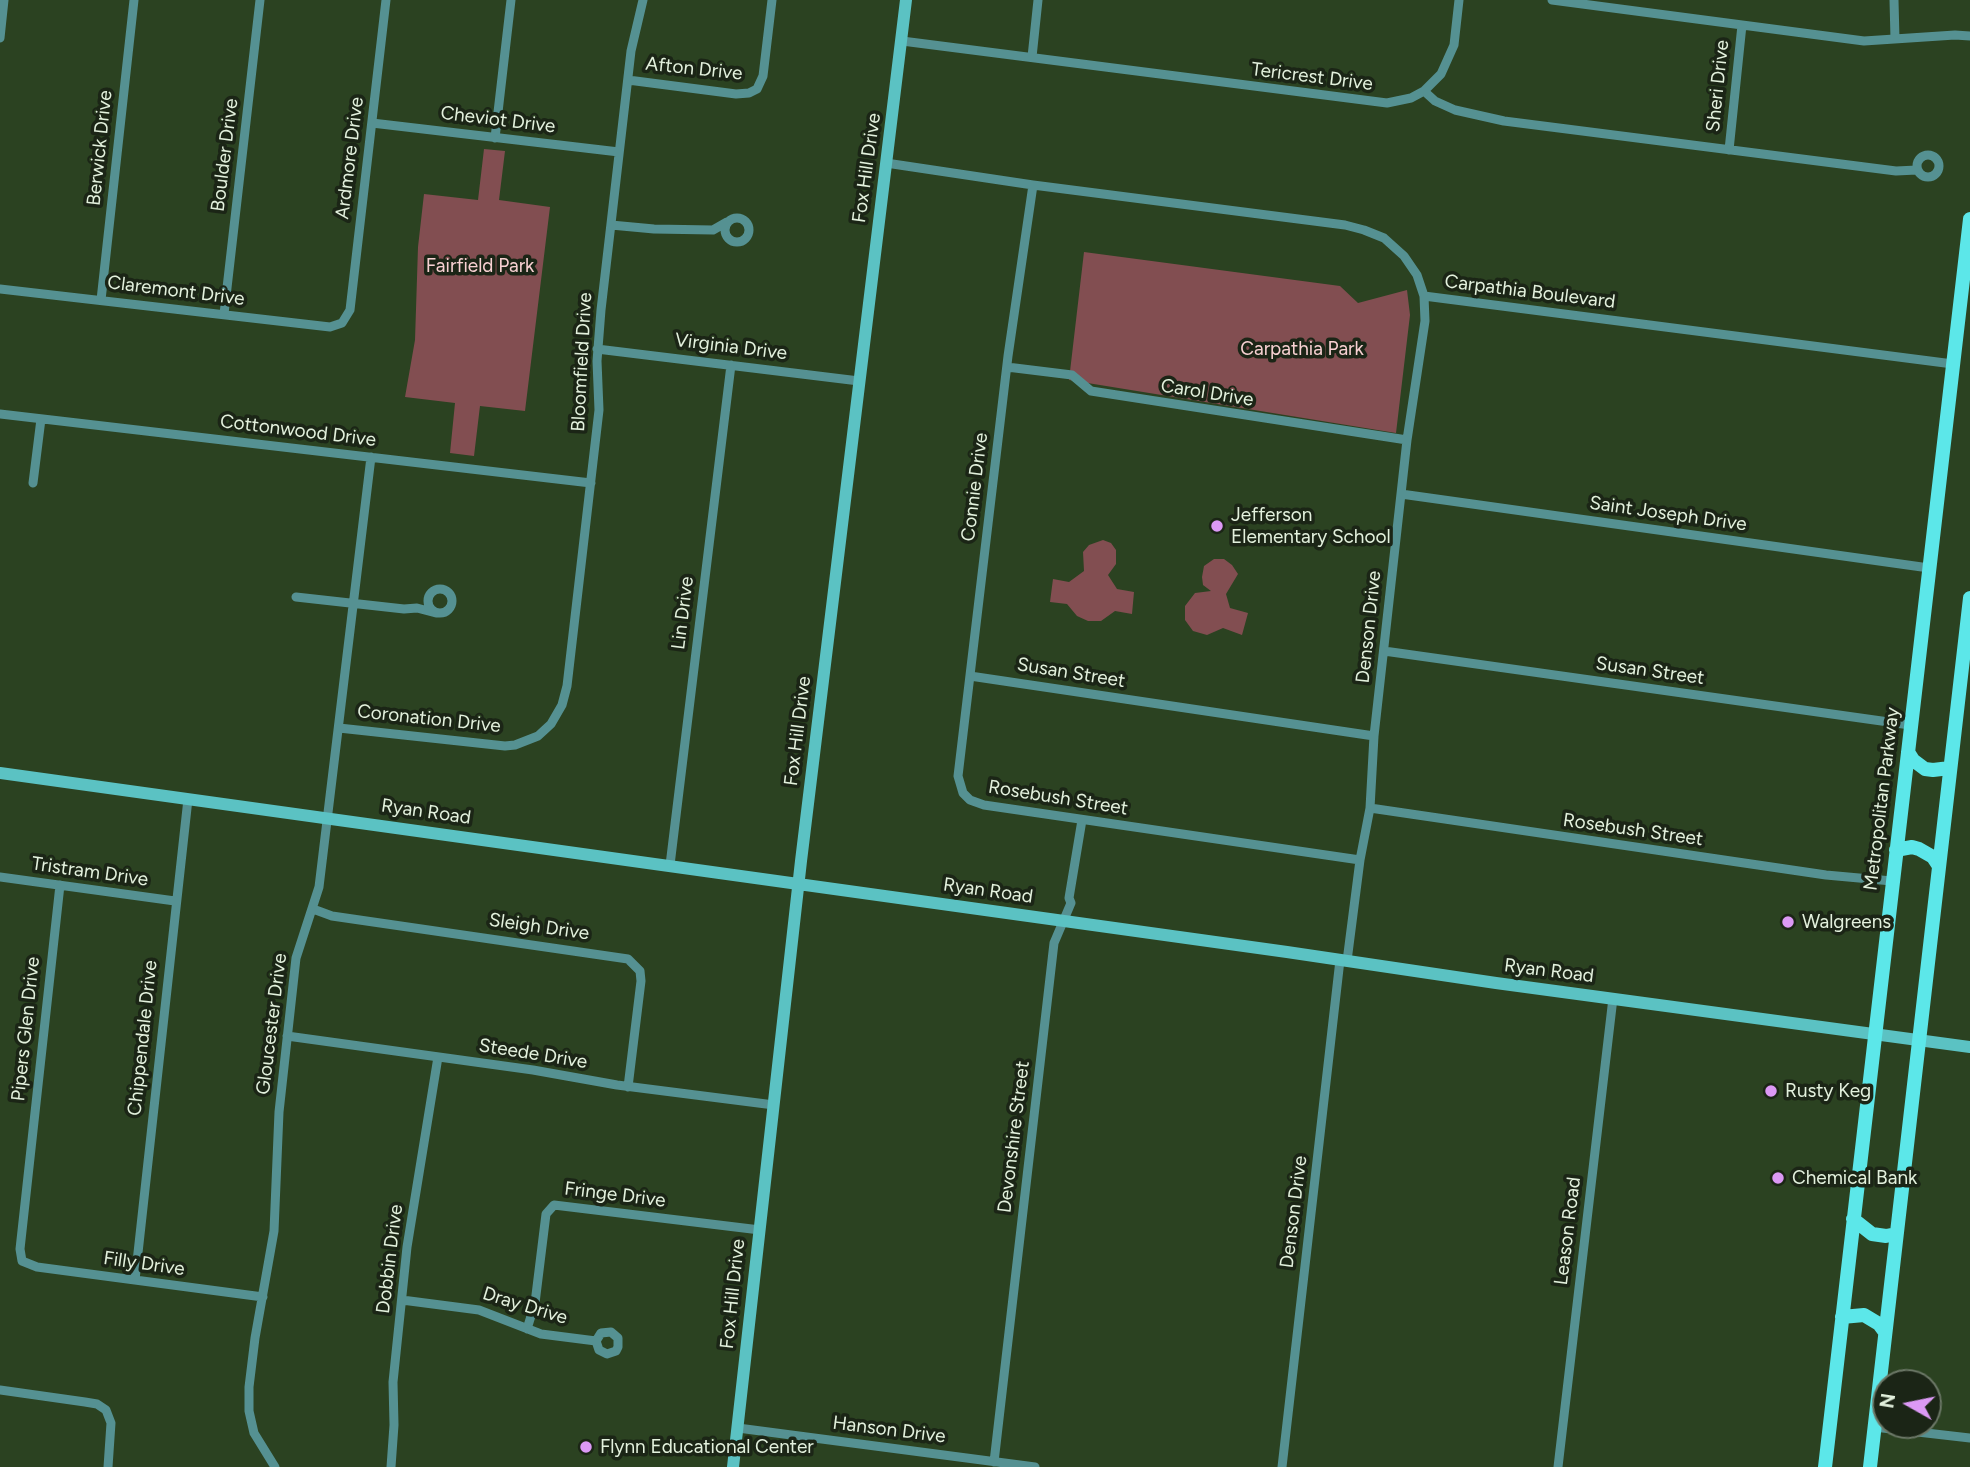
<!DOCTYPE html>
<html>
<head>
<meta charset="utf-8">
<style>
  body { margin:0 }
  #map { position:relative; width:1970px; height:1467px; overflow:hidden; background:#2b4221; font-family:Figtree,sans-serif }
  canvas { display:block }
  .north { position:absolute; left:1872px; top:1369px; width:70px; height:70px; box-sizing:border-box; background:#1b2516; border:2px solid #6b7766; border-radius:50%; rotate:279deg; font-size:19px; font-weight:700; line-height:28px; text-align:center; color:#e3f1dd }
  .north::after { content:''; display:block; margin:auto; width:24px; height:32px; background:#dc99f5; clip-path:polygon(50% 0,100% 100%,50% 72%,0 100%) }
</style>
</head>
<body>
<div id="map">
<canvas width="1970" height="1467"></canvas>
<div class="north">N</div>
</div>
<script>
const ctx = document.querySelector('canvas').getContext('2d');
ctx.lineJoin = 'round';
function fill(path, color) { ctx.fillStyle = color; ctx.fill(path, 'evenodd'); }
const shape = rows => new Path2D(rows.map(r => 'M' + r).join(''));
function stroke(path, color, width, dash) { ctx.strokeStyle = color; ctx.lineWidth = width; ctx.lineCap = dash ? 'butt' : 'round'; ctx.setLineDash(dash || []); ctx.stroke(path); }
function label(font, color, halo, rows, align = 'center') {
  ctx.font = font + ' Figtree,sans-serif'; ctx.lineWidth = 7; ctx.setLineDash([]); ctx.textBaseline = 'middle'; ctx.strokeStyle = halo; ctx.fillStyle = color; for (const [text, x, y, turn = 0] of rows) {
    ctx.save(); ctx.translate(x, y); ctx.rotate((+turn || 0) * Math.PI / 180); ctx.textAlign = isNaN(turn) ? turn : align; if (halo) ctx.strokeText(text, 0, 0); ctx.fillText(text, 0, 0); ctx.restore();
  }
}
fill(shape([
  [484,149,505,151,499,200,550,207,525,411,480,406,474,456,450,453,455,403,405,397,415,340,418,247,424,194,478,200],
  [1084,252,1340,286,1358,303,1407,290,1410,315,1396,433,1069,380],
  [1103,540,1111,543,1116,550,1116,564,1108,575,1117,589,1134,592,1132,614,1115,611,1101,621,1088,621,1077,616,1067,604,1050,602,1053,579,1069,582,1084,571,1083,552,1089,545],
  [1214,559,1224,559,1232,565,1238,574,1226,594,1230,608,1248,613,1242,635,1223,628,1207,635,1193,631,1185,620,1185,606,1195,593,1211,591,1203,585,1202,577,1204,566]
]), '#824e51');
stroke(shape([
  [1552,0,1864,41,1955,35,1970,36],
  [1894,0,1895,39],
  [0,38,4,0],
  [902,41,1387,103,1411,98,1424,91,1441,74,1454,45,1459,0],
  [1032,57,1038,0],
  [628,80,736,94,749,93,757,89,763,76,772,0],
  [1424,91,1435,101,1455,110,1504,121,1896,171,1917,170],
  [372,123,619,152],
  [495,138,511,0],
  [1729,150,1742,25],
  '1917 166a11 11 0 1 1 22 0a11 11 0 1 1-22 0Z',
  [886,163,1033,185,1345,225,1364,230,1384,238,1404,256,1417,275,1424,296,1425,321,1407,440,1374,736,1370,808,1360,860,1347,961],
  [1033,185,1008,356,958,776,963,793,970,800,984,805,1360,860],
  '725 230a12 12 0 1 1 24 0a12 12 0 1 1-24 0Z',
  [611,225,654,229,713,230,727,222],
  [0,289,330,327,342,323,350,310,386,0],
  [1424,296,1953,364],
  [101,300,134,0],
  [224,314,260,0],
  [597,349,859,381],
  [1007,367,1072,375,1091,391,1407,440],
  [0,414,591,483],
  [33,483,41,419],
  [1401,494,1929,568],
  '428 601a12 12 0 1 1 24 0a12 12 0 1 1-24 0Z',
  [296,597,404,609,417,608,436,613],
  [1384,651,1910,725],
  [970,676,1374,736],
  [339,728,505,746,515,745,538,736,551,724,562,705,567,686,599,410,597,361,601,310,631,51,643,0],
  [1370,808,1826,875,1892,881],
  [670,865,731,365],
  [0,877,175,901],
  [60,885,20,1249,22,1261,37,1267,263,1297],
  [313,909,332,916,628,959,640,971,641,981,628,1087],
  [287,1036,533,1070,617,1085,774,1105],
  [135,1280,188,799],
  [402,1300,479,1310,541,1334,596,1341,599,1350,607,1354,616,1351,618,1347,618,1338,611,1332,601,1333,596,1341],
  [527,1329,535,1303,546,1214,554,1205,760,1230],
  [0,1390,85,1402,97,1404,106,1410,111,1423,108,1467],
  [1874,1427,1970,1438],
  [738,1428,1035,1467],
  [994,1462,1054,943,1071,903,1069,898,1082,820],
  [275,1467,254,1433,249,1411,249,1387,255,1338,274,1231,279,1112,296,958,319,887,371,457],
  [391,1467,394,1425,393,1382,407,1247,438,1057],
  [1282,1467,1340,960],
  [1558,1467,1613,998]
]), '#559192', 9);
stroke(shape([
  [0,773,1287,952,1496,983,1970,1047],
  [733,1467,801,861,906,0]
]), '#5bc2c3', 12);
stroke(shape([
  [1908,752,1913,760,1925,769,1933,770,1950,768],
  [1896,850,1912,847,1919,849,1933,857,1939,866],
  [1853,1219,1872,1234,1886,1236,1896,1234],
  [1842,1317,1864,1315,1879,1324,1885,1332],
  [1825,1467,1970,219],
  [1870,1467,1970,598]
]), '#5ce7e9', 14);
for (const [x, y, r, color] of [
  [1217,526,7,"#dc99f5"],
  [1788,922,7,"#dc99f5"],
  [1771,1091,7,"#dc99f5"],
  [1778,1178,7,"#dc99f5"],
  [586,1447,7,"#dc99f5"]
]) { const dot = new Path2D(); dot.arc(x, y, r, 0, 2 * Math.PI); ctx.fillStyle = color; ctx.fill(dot); stroke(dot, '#1b2516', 2.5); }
label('19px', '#e3f1dd', '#1b2516', [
  ["Afton Drive",694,69,6],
  ["Tericrest Drive",1312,77,7],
  ["Sheri Drive",1718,86,-84],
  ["Cheviot Drive",498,120,7],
  ["Berwick Drive",100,148,-84],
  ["Boulder Drive",225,155,-83],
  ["Ardmore Drive",350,158,-83],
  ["Fox Hill Drive",867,168,-82],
  ["Claremont Drive",176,291,7],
  ["Carpathia Boulevard",1530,292,7],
  ["Virginia Drive",731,347,7],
  ["Bloomfield Drive",582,362,-87],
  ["Carol Drive",1207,393,9],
  ["Cottonwood Drive",298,431,7],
  ["Connie Drive",975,487,-83],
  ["Saint Joseph Drive",1668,514,8],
  ["Lin Drive",683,613,-83],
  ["Denson Drive",1369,627,-84],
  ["Susan Street",1650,671,8],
  ["Susan Street",1071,673,9],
  ["Coronation Drive",429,719,6],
  ["Fox Hill Drive",798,731,-83],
  ["Rosebush Street",1058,798,9],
  ["Metropolitan Parkway",1882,799,-83],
  ["Ryan Road",426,812,8],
  ["Rosebush Street",1633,830,8],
  ["Tristram Drive",90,872,8],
  ["Ryan Road",988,891,8],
  ["Sleigh Drive",539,927,8],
  ["Ryan Road",1549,971,7],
  ["Gloucester Drive",272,1024,-83],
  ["Pipers Glen Drive",26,1029,-84],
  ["Chippendale Drive",143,1038,-84],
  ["Steede Drive",533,1054,9],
  ["Devonshire Street",1014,1137,-83],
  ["Fringe Drive",615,1195,7],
  ["Denson Drive",1294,1212,-83],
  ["Leason Road",1568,1231,-83],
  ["Dobbin Drive",390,1259,-83],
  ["Filly Drive",144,1264,8],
  ["Fox Hill Drive",733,1294,-84],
  ["Dray Drive",525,1306,17],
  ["Hanson Drive",889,1430,7]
]);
label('19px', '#f8d1d2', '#1b2516', [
  ["Fairfield Park",480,266],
  ["Carpathia Park",1302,349]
]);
label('19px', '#e3f1dd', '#1b2516', [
  ["Jefferson",1231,515],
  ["Elementary School",1231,537],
  ["Walgreens",1802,922],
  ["Rusty Keg",1785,1091],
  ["Chemical Bank",1792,1178],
  ["Flynn Educational Center",600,1447]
], 'left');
</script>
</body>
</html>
